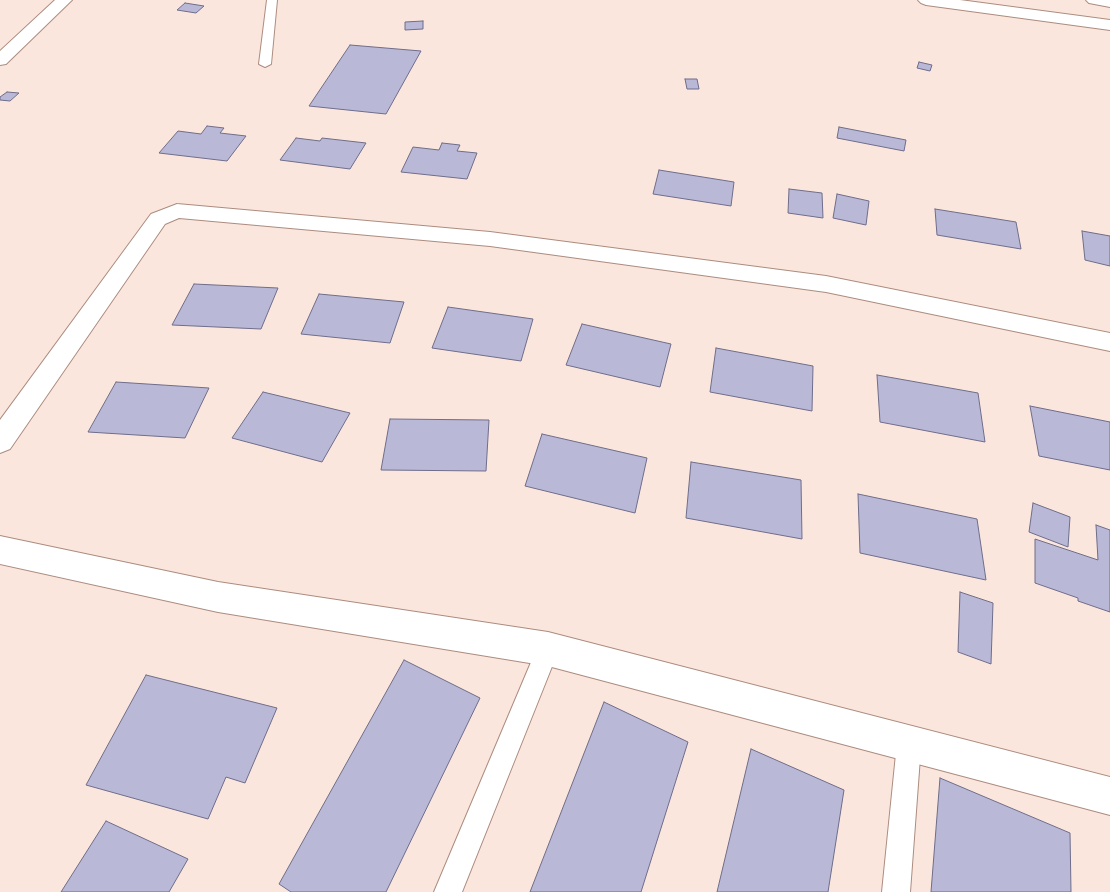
<!DOCTYPE html>
<html>
<head>
<meta charset="utf-8">
<style>
  body { margin:0 }
  canvas { display:block; background:#fbe6dd }
</style>
</head>
<body>
<canvas width="1110" height="892"></canvas>
<script>
const ctx = document.querySelector('canvas').getContext('2d');
ctx.lineJoin = 'round';
function fill(path, color) { ctx.fillStyle = color; ctx.fill(path, 'evenodd'); }
const shape = rows => new Path2D(rows.map(r => 'M' + r).join(''));
function stroke(path, color, width, dash) { ctx.strokeStyle = color; ctx.lineWidth = width; ctx.lineCap = dash ? 'butt' : 'round'; ctx.setLineDash(dash || []); ctx.stroke(path); }
const building = shape([
  [185,3,204,6,196,13,177,10,185,3],
  [423,21,423,29,405,30,405,22,423,21],
  [350,45,421,51,386,114,309,106,350,45],
  [919,62,932,65,930,71,917,68,919,62],
  [685,79,697,79,699,89,687,89,685,79],
  [7,92,19,93,10,101,0,100,0,97,7,92],
  [207,126,224,128,220,133,246,136,227,161,159,153,178,131,201,134,207,126],
  [839,127,906,140,904,151,837,138,839,127],
  [296,138,320,141,322,138,366,143,350,169,280,160,296,138],
  [442,143,460,145,457,151,477,153,467,179,401,172,413,147,439,150,442,143],
  [659,170,734,182,731,206,653,194,659,170],
  [789,189,822,193,823,218,788,213,789,189],
  [837,194,869,201,866,225,833,218,837,194],
  [935,209,1016,222,1021,249,937,235,935,209],
  [1082,231,1110,236,1110,266,1085,260,1082,231],
  [194,284,278,288,261,329,172,325,194,284],
  [319,294,404,302,390,343,301,334,319,294],
  [448,307,533,319,521,361,432,348,448,307],
  [582,324,671,344,660,387,566,365,582,324],
  [716,348,813,366,812,411,710,392,716,348],
  [877,375,978,393,985,442,880,422,877,375],
  [116,382,209,388,185,438,88,432,116,382],
  [263,392,350,413,322,462,232,438,263,392],
  [1030,406,1110,422,1110,470,1039,456,1030,406],
  [390,419,489,420,486,471,381,470,390,419],
  [542,434,647,458,635,513,525,486,542,434],
  [691,462,801,480,802,539,686,518,691,462],
  [858,494,977,519,986,580,860,553,858,494],
  [1033,503,1070,517,1068,547,1029,532,1033,503],
  [1096,525,1110,530,1110,612,1078,601,1078,598,1035,583,1035,539,1098,560,1096,525],
  [960,592,993,603,991,664,958,652,960,592],
  [404,660,480,698,386,892,291,892,279,884,404,660],
  [146,675,277,708,245,783,226,777,208,819,86,785,146,675],
  [604,702,688,742,641,892,530,892,604,702],
  [751,749,844,790,828,892,717,892,751,749],
  [940,778,1070,833,1071,892,931,892,940,778],
  [106,821,188,859,169,892,61,892,106,821]
]);
fill(building, '#b9b8d7');
stroke(building, '#6f6d8a', 1);
const lane = shape([
  [267,0,277,0,271,64,265,67,259,64,267,0],
  [548,638,556,641,559,649,462,892,434,892,540,641,548,638],
  [909,732,918,735,921,744,910,892,882,892,897,744,900,735,909,732]
]);
const street = shape([
  [55,0,72,0,6,64,0,65,0,51,55,0],
  [177,204,490,232,826,276,1110,333,1110,351,826,292,490,246,179,218,165,224,10,449,0,453,0,420,151,214,177,204],
  [0,536,218,582,548,632,1110,777,1110,815,548,666,218,612,0,564,0,536]
]);
const highway = shape([
  [918,0,960,0,1110,20,1110,30,926,5,921,3,918,0],
  [1086,0,1110,0,1110,7,1089,3,1086,0]
]);
stroke(lane, '#ac8c7f', 2);
stroke(street, '#ac8c7f', 2);
stroke(highway, '#ac8c7f', 2);
fill(lane, '#fff');
fill(street, '#fff');
fill(highway, '#fff');
</script>
</body>
</html>
